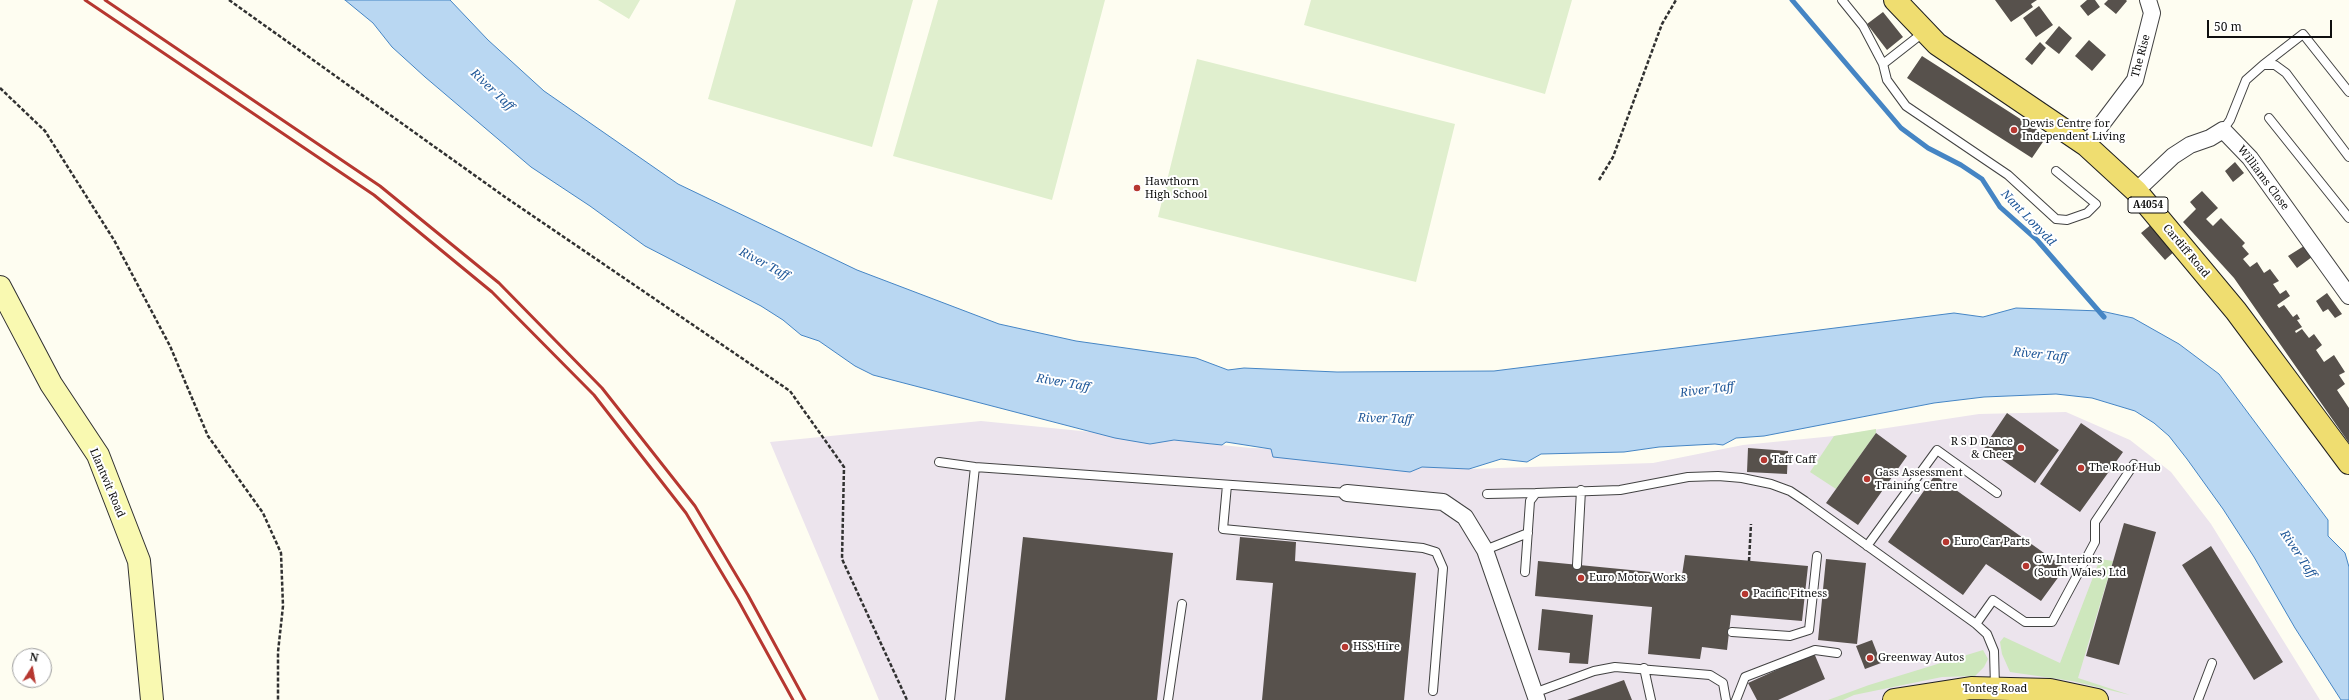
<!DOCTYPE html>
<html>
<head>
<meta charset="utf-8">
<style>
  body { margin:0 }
  #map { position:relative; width:2349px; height:700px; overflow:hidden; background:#fefdf1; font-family:"Noto Serif",serif }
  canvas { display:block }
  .north { position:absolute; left:12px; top:648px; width:40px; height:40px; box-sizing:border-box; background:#fff; border:1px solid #9f9f9f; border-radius:50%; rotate:11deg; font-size:11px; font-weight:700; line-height:16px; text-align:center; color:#0f0f0f }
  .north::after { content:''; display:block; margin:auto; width:14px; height:18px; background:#b63730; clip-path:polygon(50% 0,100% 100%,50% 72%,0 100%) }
  .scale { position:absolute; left:2207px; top:20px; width:125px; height:18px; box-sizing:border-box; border:2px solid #0f0f0f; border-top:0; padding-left:5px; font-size:12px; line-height:14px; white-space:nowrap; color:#0f0f0f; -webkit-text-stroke:3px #fff; paint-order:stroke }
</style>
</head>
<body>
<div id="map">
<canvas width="2349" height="700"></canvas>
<div class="north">N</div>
<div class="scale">50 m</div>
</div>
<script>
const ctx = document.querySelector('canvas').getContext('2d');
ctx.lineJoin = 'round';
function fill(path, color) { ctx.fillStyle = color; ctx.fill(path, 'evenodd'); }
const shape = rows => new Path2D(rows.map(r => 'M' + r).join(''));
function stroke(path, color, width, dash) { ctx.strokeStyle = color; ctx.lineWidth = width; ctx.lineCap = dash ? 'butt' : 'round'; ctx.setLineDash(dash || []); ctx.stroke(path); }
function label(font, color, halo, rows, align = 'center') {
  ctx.font = font + ' "Noto Serif",serif'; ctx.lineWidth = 4; ctx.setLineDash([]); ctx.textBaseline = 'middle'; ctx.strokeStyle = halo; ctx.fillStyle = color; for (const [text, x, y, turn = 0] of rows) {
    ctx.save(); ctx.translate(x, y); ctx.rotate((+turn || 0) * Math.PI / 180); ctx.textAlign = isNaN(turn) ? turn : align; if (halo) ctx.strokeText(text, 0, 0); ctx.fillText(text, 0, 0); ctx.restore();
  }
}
fill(shape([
  [2066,412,2130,440,2171,472,2211,524,2320,700,879,700,770,442,981,421,1251,448,1351,451,1469,469,1653,463,1743,445,1834,436,1979,414]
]), '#ece4ed');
fill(shape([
  [1876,429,1876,433,1836,489,1810,472,1834,436],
  [2100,559,2113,561,2078,678,2130,695,2072,681,2010,672,2002,654,2000,642,2004,637,2060,663],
  [1983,650,1988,659,1984,667,1975,676,1942,677,1854,695,1843,700,1828,700,1869,685]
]), '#cee7bd');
fill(shape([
  [598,0,640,0,629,19],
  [736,0,913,0,872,147,708,99],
  [938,0,1105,0,1052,200,893,156],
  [1311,0,1572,0,1545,94,1304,25],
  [1197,59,1455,124,1416,282,1158,217]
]), '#e0efce');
const water = shape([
  [345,0,450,0,488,40,544,91,678,184,857,270,999,324,1076,341,1196,358,1228,370,1244,368,1337,372,1494,371,1954,313,1983,317,2016,308,2101,311,2133,318,2179,344,2219,374,2328,520,2328,536,2345,553,2349,567,2349,700,2341,700,2295,628,2254,557,2223,509,2187,459,2169,436,2154,423,2135,411,2092,398,2056,394,1984,397,1934,403,1764,436,1736,438,1723,445,1715,444,1659,447,1624,452,1541,454,1527,462,1501,459,1469,469,1422,467,1410,472,1273,457,1271,449,1226,442,1222,445,1174,440,1150,444,1115,438,873,375,855,366,819,341,801,335,783,320,761,306,645,246,590,206,531,167,425,77,392,47,373,23,345,0]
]);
fill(water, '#b9d7f2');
stroke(water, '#4585c4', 1);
stroke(shape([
  [1792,0,1901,128,1928,148,1961,165,1982,179,2000,207,2037,240,2104,317]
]), '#4585c4', 5);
fill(shape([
  [1995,0,2037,0,2031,4,2033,7,2011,22],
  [2087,0,2095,0,2100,7,2088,16,2080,6],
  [2108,0,2126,0,2127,1,2116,14,2104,4],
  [2039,6,2053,25,2036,37,2023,18],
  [1883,12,1903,37,1887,50,1867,24],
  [2059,26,2072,38,2059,54,2045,43],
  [2089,40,2106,55,2092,71,2075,56],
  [2040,42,2046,48,2032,65,2025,59],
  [1922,56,2047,136,2032,158,1907,78],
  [2235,162,2244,173,2233,182,2225,171],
  [2202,191,2218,208,2206,219,2213,226,2221,218,2245,243,2242,246,2249,254,2243,259,2250,267,2257,262,2264,273,2270,269,2279,281,2273,284,2280,294,2286,290,2290,296,2277,305,2279,308,2284,305,2293,317,2297,314,2300,319,2297,320,2302,327,2295,331,2296,333,2302,329,2309,338,2314,334,2322,345,2316,350,2324,362,2334,355,2345,372,2339,375,2345,384,2337,390,2349,408,2349,443,2234,278,2183,222,2196,209,2190,202],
  [2153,223,2177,249,2165,260,2141,233],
  [2304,246,2312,257,2297,268,2288,256],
  [2327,293,2342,314,2335,318,2328,309,2323,312,2316,301],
  [2007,413,2059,450,2035,483,1984,447],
  [2081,423,2123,452,2080,512,2040,484],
  [1876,433,1907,456,1858,525,1826,503],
  [1748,448,1788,451,1787,474,1747,472],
  [1935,475,2065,568,2041,601,1986,564,1963,595,1888,542],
  [2124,523,2156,532,2119,665,2086,656],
  [1023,537,1173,553,1157,700,1005,700],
  [1240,537,1296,542,1295,561,1416,573,1404,700,1262,700,1273,583,1236,580],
  [2211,546,2283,662,2254,680,2182,565],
  [1685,555,1808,566,1802,621,1731,615,1727,650,1702,647,1700,659,1648,654,1652,607,1535,596,1538,561,1682,575],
  [1826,559,1866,563,1857,644,1818,640],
  [1542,609,1593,615,1588,664,1569,663,1570,653,1538,650],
  [1872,640,1881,663,1865,669,1856,646],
  [1814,653,1825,679,1778,700,1757,700,1748,683],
  [1624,680,1632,700,1567,700]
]), '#57514c');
const lane = shape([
  [1842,0,1863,26,1883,64],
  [1924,32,1883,64,1887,80,1906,106,2008,175,2056,219,2067,220,2087,213,2096,204,2056,171],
  [2263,65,2303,34,2349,92],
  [2269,118,2349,218],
  [2223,130,2230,120,2246,80,2263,65,2275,65,2286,73,2349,157],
  [939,462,975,467,1347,493],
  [1227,485,1223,529,1423,548,1436,552,1443,568,1433,691],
  [1487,494,1536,493],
  [1867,546,1937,450,1997,493],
  [1485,550,1528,533],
  [1577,565,1581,490],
  [1525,572,1530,501,1536,493,1620,490,1688,477,1718,476,1742,478,1771,484,1790,491,1805,501,1976,624,1987,634,1994,651,1995,687],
  [1976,624,1993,600,2025,622,2052,622,2095,542,2095,522,2134,464],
  [1732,632,1790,636,1809,630,1817,556],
  [1644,668,1651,700],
  [1534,693,1594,671,1615,667,1710,675,1723,683,1726,700],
  [950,700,975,467],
  [1168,700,1182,604],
  [1736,700,1745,677,1815,650,1837,653],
  [2198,700,2212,663]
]);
const street = shape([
  [2086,145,2135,80,2152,13,2148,0],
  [2136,191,2173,156,2190,145,2210,138,2223,130,2250,158,2349,296],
  [1347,493,1443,502,1465,517,1485,550,1537,700]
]);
const secondary = shape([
  [0,287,51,384,98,455,139,561,152,700]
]);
const primary = shape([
  [1895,0,1937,44,2086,145,2136,191,2236,311,2349,463],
  [1894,700,1971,688,2050,690,2097,700]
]);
stroke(lane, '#424242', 10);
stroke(street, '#424242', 18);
stroke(secondary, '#313131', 24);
stroke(primary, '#202020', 24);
stroke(shape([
  [229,0,505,197,790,391,844,467,842,559,907,700],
  [0,88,45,131,114,240,170,346,208,436,263,513,281,553,283,606,278,652,278,700],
  [1599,180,1613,157,1662,24,1676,0],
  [1749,561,1751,524]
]), '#313131', 2.5, [4, 2]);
stroke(lane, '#fff', 8);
stroke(street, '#fff', 16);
stroke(secondary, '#f9f9b1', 22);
stroke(primary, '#efdd70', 22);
stroke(shape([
  [85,0,374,195,492,292,594,395,686,513,738,600,793,700],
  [105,0,380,186,499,283,602,388,695,506,748,595,805,700]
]), '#b63730', 3);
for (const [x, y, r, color] of [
  [2014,130,4,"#b63730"],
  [1137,188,4,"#b63730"],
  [2021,448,4,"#b63730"],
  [1764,460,4,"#b63730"],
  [2081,468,4,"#b63730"],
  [1867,479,4,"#b63730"],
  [1946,542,4,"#b63730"],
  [2026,566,4,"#b63730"],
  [1581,578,4,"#b63730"],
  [1745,594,4,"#b63730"],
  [1345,647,4,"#b63730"],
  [1870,658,4,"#b63730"]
]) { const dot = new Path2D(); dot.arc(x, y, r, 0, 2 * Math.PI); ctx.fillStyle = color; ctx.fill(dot); stroke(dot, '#fff', 1.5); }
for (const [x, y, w] of [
  [2148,205,40]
]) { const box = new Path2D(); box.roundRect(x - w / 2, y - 8, w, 16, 3); ctx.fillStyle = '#fff'; ctx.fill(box); stroke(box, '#0f0f0f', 1); }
label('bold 10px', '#0f0f0f', null, [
  ["A4054",2148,205]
]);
label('11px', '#0f0f0f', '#fff', [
  ["The Rise",2141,56,-75],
  ["Williams Close",2263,178,53],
  ["Cardiff Road",2186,251,50],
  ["Llantwit Road",107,483,67],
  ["Tonteg Road",1995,689]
]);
label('11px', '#0f0f0f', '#fff', [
  ["Dewis Centre for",2022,124],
  ["Independent Living",2022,137],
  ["Hawthorn",1145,182],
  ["High School",1145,195],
  ["R S D Dance",2013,442,"right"],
  ["& Cheer",2013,455,"right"],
  ["Taff Caff",1772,460],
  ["The Roof Hub",2089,468],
  ["Gass Assessment",1875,473],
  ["Training Centre",1875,486],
  ["Euro Car Parts",1954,542],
  ["GW Interiors",2034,560],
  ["(South Wales) Ltd",2034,573],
  ["Euro Motor Works",1589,578],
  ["Pacific Fitness",1753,594],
  ["HSS Hire",1353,647],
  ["Greenway Autos",1878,658]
], 'left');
label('italic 12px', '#205899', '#fff', [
  ["River Taff",492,90,43],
  ["Nant Lonydd",2028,218,46],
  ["River Taff",764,264,28],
  ["River Taff",2040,355,6],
  ["River Taff",1063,383,10],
  ["River Taff",1707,390,-7],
  ["River Taff",1385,419,2],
  ["River Taff",2298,554,56]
]);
</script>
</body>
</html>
